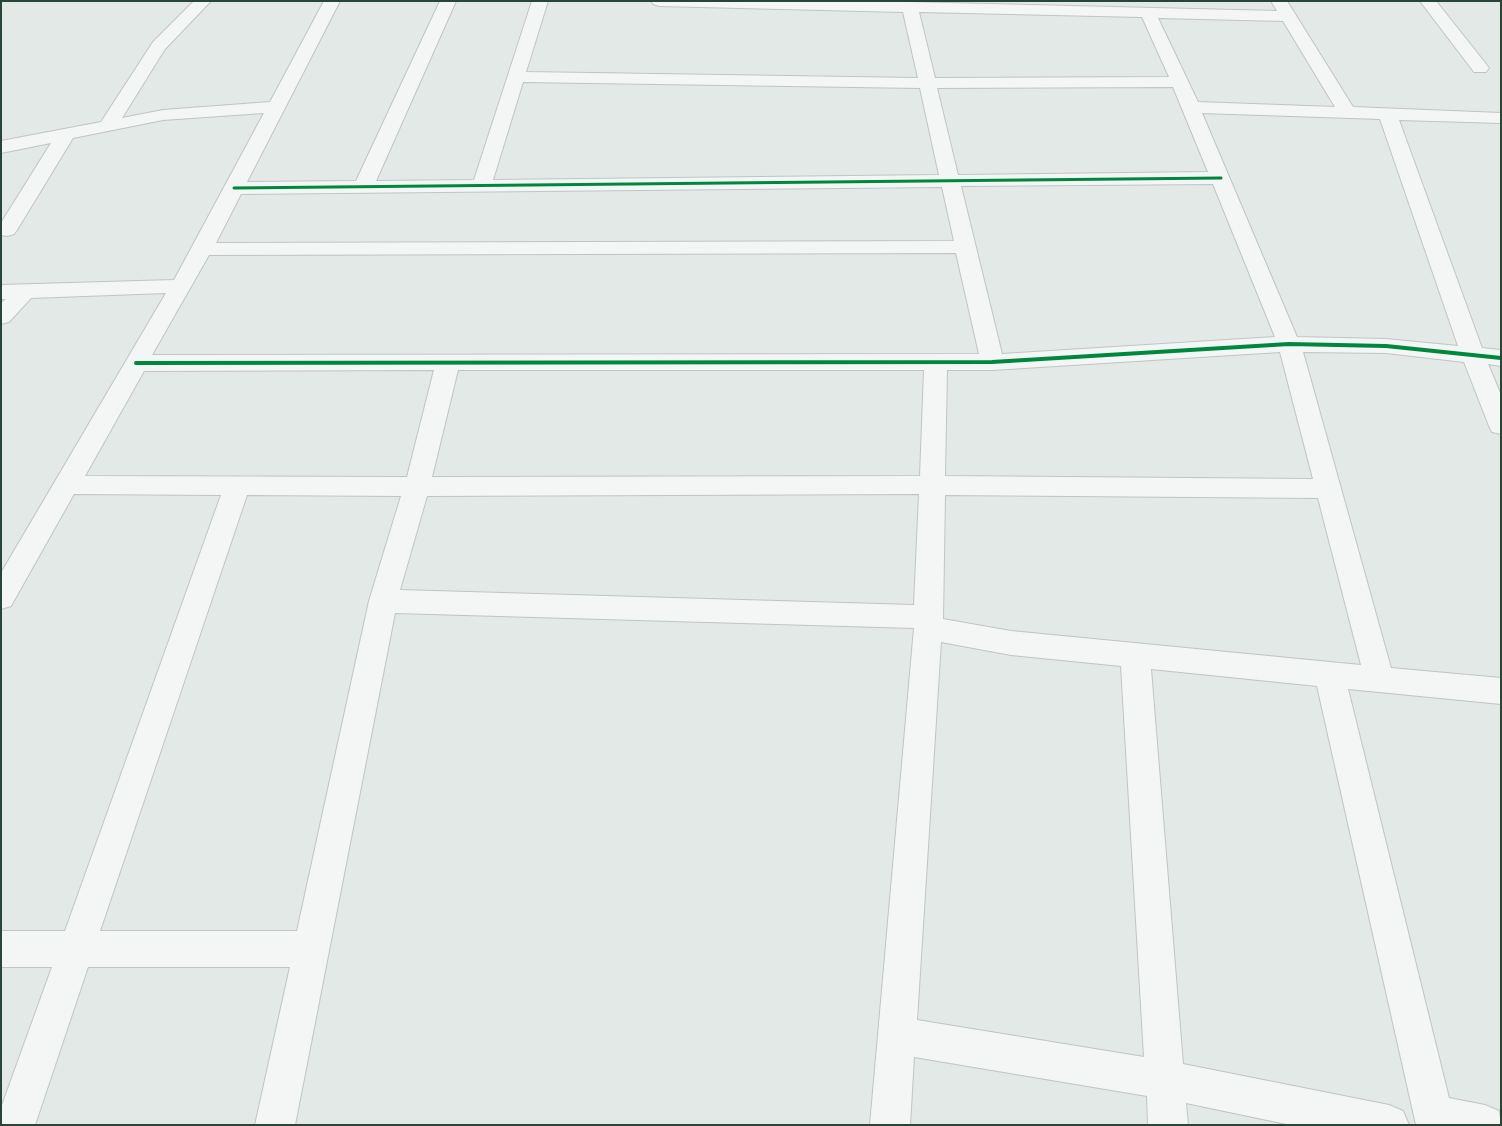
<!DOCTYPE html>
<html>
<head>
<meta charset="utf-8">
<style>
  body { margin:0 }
  #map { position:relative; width:1502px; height:1126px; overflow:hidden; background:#e3e9e6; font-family:"Fira Sans Condensed",sans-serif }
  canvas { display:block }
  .frame { position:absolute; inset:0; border:2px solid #284537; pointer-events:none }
</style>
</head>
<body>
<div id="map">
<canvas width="1502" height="1126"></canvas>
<div class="frame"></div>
</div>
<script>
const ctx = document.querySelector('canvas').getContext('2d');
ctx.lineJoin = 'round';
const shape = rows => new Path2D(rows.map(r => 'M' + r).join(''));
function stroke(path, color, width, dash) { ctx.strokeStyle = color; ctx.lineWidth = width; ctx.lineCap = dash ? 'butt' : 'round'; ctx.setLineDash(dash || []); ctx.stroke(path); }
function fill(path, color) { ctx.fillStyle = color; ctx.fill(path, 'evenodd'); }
const minor = shape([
  [194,1,211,1,165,49,122,118,163,110,270,102,324,1,340,1,247,182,356,181,440,1,456,1,376,181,474,180,532,1,548,1,526,72,918,78,903,12,659,6,653,4,651,1,867,1,1277,11,1271,1,1287,1,1353,107,1501,113,1501,123,1399,120,1482,348,1501,350,1501,366,1488,364,1501,395,1501,434,1492,432,1489,426,1464,362,1386,353,1303,352,1391,668,1501,678,1501,704,1348,689,1449,1098,1485,1105,1499,1111,1501,1125,1416,1125,1317,686,1151,669,1183,1064,1389,1105,1403,1111,1409,1125,1291,1125,1186,1103,1188,1125,1148,1125,1147,1096,914,1057,910,1125,870,1125,914,628,395,613,295,1125,255,1125,290,967,88,967,35,1125,1,1125,1,1108,52,967,1,967,1,931,65,931,221,495,74,494,11,606,1,609,1,573,166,293,31,298,9,322,1,324,1,303,6,299,1,299,1,285,174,280,264,113,163,120,73,138,17,230,14,234,7,236,1,235,1,223,51,143,1,153,1,141,101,122,153,42,194,1],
  [919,12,1142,17,1169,77,935,78,919,12],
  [1158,18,1283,21,1335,107,1198,102,1158,18],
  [523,82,920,88,939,175,493,180,523,82],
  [1173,87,1208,172,958,175,937,88,1173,87],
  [1202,113,1380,119,1458,346,1386,339,1297,337,1202,113],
  [1213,184,1275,337,1002,354,961,186,1213,184],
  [942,187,954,241,216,243,241,194,942,187],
  [956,253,979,354,152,355,209,255,956,253],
  [1280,352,1313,479,945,476,947,370,992,370,1280,352],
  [434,370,407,477,85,476,144,371,434,370],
  [458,370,924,370,920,476,432,477,458,370],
  [919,494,914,605,400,590,427,496,919,494],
  [247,495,401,496,369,601,297,931,100,931,247,495],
  [945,495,1318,498,1361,665,1011,631,943,619,945,495],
  [941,642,1011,655,1121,666,1144,1057,917,1020,941,642],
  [1420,1,1436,1,1486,64,1489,68,1486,72,1474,72,1420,1]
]);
stroke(minor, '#c0c5c2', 2);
fill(minor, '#f3f6f4');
stroke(shape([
  [234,188,1221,178]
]), '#00873e', 3);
stroke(shape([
  [136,363,992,362,1289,344,1386,346,1501,358]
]), '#00873e', 4);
</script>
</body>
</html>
